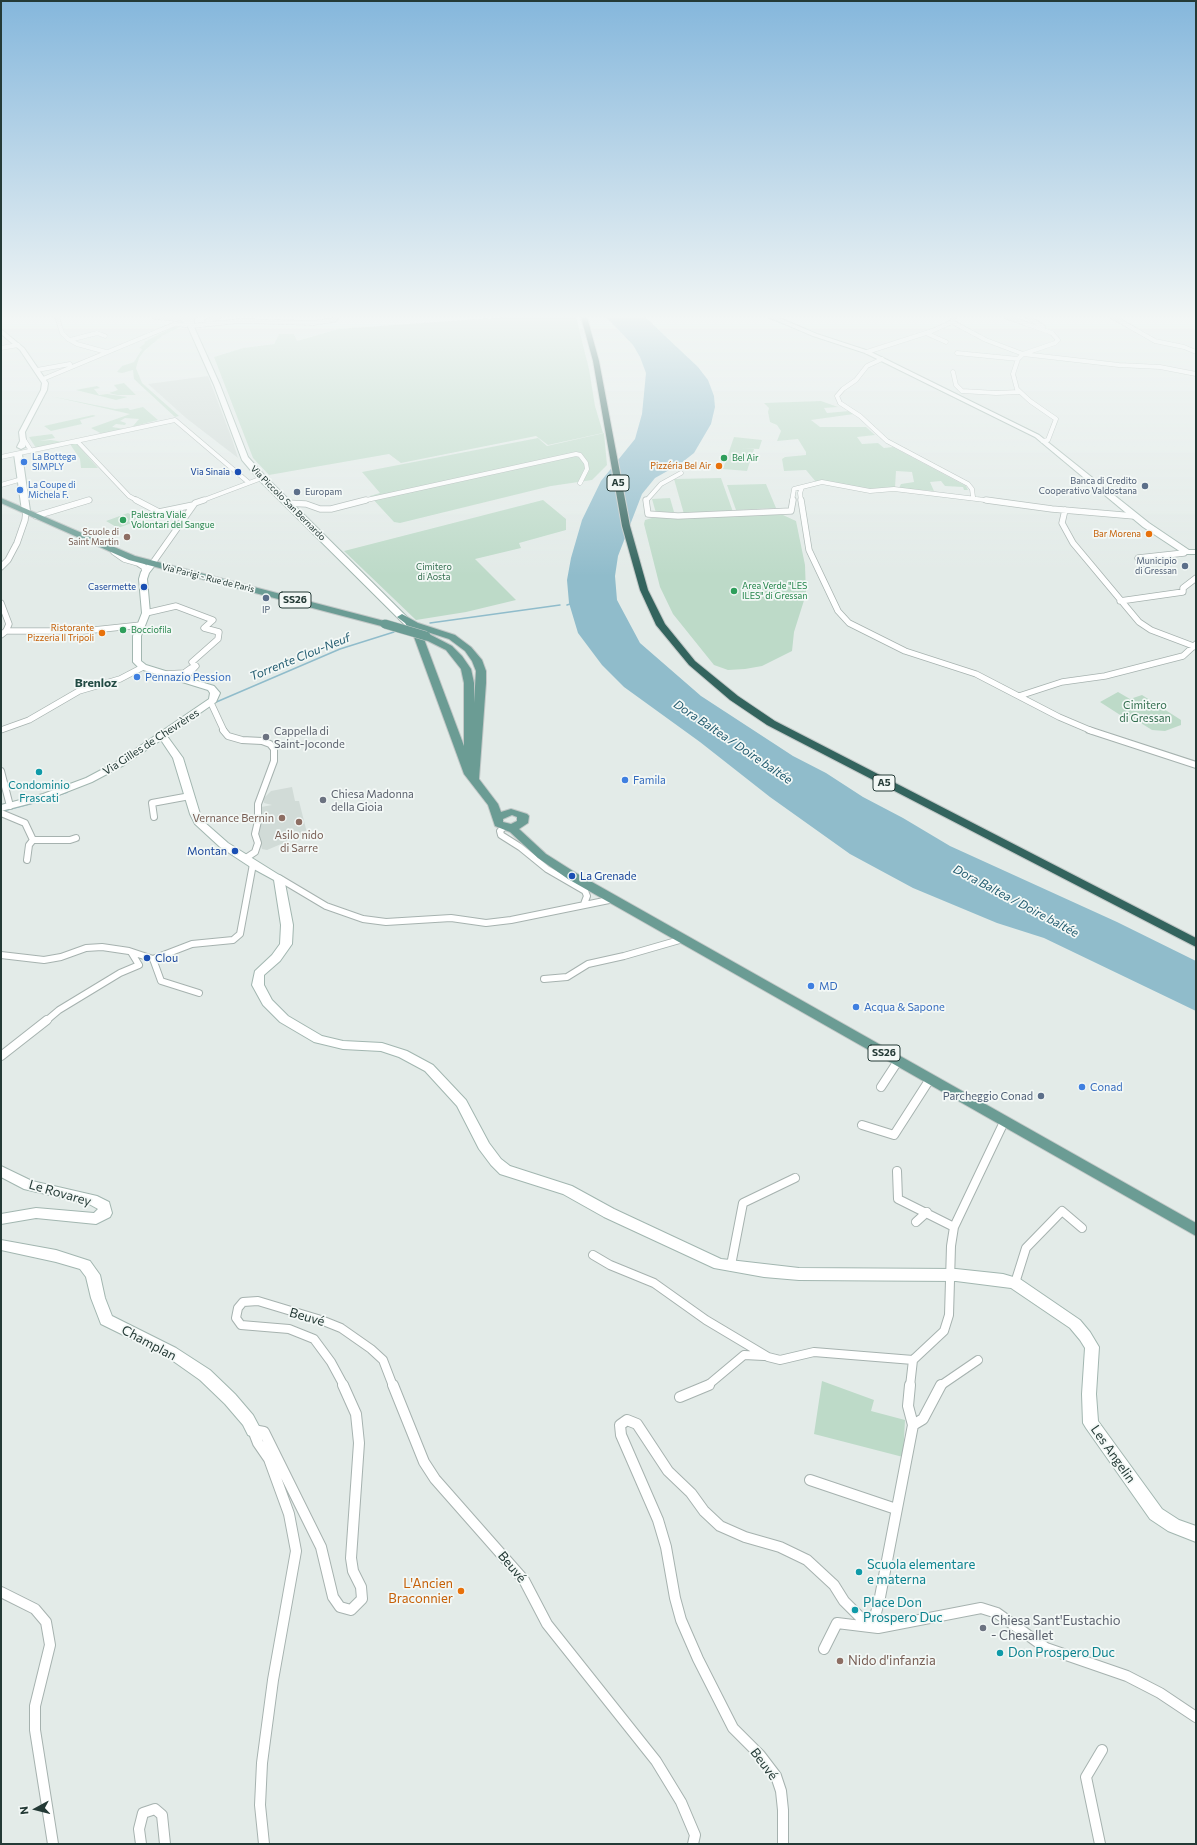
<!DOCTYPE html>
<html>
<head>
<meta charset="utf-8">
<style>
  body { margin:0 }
  #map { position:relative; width:1197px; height:1845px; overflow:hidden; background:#e3ebe8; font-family:Commissioner,sans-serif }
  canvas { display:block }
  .frame { position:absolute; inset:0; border:2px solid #243a36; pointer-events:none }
  .north { position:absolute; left:16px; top:1789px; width:40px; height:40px; -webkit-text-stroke:3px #f3f8f6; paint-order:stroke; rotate:263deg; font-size:11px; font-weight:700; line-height:16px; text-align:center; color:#243a36 }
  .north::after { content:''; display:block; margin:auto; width:14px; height:18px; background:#243a36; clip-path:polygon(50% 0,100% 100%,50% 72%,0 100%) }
</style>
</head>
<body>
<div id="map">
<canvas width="1197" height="1845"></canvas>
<div class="frame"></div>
<div class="north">N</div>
</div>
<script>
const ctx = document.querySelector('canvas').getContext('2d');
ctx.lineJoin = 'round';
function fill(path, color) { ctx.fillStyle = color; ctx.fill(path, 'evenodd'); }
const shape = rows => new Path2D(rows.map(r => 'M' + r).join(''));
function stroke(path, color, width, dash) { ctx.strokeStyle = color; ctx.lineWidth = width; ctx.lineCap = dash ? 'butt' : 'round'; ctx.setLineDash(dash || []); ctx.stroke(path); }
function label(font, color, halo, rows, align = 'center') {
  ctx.font = font + ' Commissioner,sans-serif'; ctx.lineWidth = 3.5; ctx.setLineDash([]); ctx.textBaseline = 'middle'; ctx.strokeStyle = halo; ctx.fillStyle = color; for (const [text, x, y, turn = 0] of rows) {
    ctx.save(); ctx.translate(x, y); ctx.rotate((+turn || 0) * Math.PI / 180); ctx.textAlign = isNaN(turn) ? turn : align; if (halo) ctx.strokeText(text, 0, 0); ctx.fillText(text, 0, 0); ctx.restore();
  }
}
fill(shape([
  [208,376,232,439,238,458,186,418,148,384],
  [292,787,295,801,299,801,307,833,267,850,262,849,258,833,262,818,261,807,272,805,264,803,263,799,271,791]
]), '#d1dbd7');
fill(shape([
  [510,317,576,317,589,369,595,406,603,433,548,445,536,436,401,463,389,454,269,475,253,458,214,357,243,348,274,344,279,334,294,334,297,341,338,329],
  [177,325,182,326,162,336,144,351,139,358,136,368,142,383,179,416,175,417,134,379,133,370,122,373,117,372,122,366,134,362,142,349,139,348,145,343,144,342],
  [124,383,136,395,117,395,109,393,118,390,114,385],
  [97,386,100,388,94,389,99,395,107,394,128,397,116,400,76,390],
  [50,396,115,409,128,408,130,410,143,407,158,420,135,426,133,426,139,419,125,418,120,421,126,423,125,425,116,424,112,427,125,429,102,434,91,428,130,414],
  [821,401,838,407,824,408,827,413,849,411,854,414,811,420,820,427,866,427,875,435,857,437,862,444,878,443,884,448,893,447,966,486,968,490,964,490,963,487,945,486,941,481,930,482,934,491,899,488,901,484,914,482,912,472,896,471,895,488,871,490,816,482,806,470,784,471,782,459,785,457,806,455,806,452,798,439,777,441,781,431,777,425,770,422,768,412,769,408,764,403],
  [93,415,96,416,80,420,82,424,51,431,44,426],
  [604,433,607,465,592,480,551,486,400,523,394,522,370,496,380,493,362,472,538,438,547,446],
  [52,434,55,438,39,441,51,440,63,442,36,448,29,437],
  [734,437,762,440,759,449,742,448,754,449,747,471,723,469],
  [70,444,77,444,98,468,81,468,80,459],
  [721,478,733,512,684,514,674,479],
  [766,484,776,508,736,510,727,485],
  [670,498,674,512,656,513,652,499],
  [543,500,566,519,566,530,519,543,521,548,475,559,516,600,466,612,416,620,344,551],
  [128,513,140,520,118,528,106,521],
  [775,514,783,515,796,521,805,565,806,594,794,632,792,651,762,666,745,669,728,670,714,665,673,614,660,587,644,524,645,520,652,518],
  [1118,692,1130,699,1142,695,1181,720,1181,725,1165,731,1152,730,1136,720,1131,722,1100,702],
  [822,1381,874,1400,871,1411,905,1420,903,1457,814,1434]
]), '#bddac8');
fill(shape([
  [606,317,645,317,698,367,708,380,714,396,715,407,711,424,694,453,680,464,655,478,642,494,618,556,615,576,617,600,640,643,701,696,793,756,826,773,863,797,903,818,950,846,1117,922,1196,961,1196,1011,1044,938,997,923,913,888,850,854,770,797,700,742,624,687,602,665,578,633,569,603,567,580,571,558,582,520,601,481,635,439,642,414,646,373,640,357,633,345]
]), '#90bccb');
stroke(shape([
  [567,605,570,604],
  [430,623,560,605],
  [214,703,340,649,394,632]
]), '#90bccb', 1.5);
stroke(shape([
  [52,797,67,792],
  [2,811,48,799]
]), '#90bccb', 2);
const streetFar4 = shape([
  [57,317,62,333,68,339,77,344,106,352],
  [155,317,177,319],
  [1007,317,1052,333,1058,340,1055,343,1023,354,1119,365,1160,367,1196,374],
  [1028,317,1043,327],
  [1113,317,1155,341,1184,347,1196,352],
  [185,321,191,326,240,321,314,323,334,320,337,317],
  [207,321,219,317],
  [952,322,986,340,1023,354,1018,359,1013,374,1017,389,1030,401,1056,419,1048,440,1043,441],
  [926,333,946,342],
  [70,340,97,333,105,336],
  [1,348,18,345],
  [867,352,932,331,952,322,954,317],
  [957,353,1018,359],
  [882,359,867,366,856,380,843,389,837,396,840,403,860,416,887,441,968,484,972,489,973,497],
  [37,370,70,364],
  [953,372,956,385,962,391,996,393,1019,392],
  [43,379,175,324,186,325],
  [23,438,30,449],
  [77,441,129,496,138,501],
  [1,457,175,420,248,482],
  [1,485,22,479],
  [87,501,89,500],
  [201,501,262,478],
  [362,501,576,454,580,455,586,463,587,469,580,483],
  [646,501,661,484,681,473],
  [792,501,794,489,802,487],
  [801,501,800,493,802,487,822,482,870,491,894,489,993,501]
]);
const streetFar3 = shape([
  [136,500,159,512,193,505],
  [646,500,648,514,678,516,791,511,793,500],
  [801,500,809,550,838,611,849,623,905,651,976,674,1059,717,1092,731],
  [986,500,1052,509,1134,516],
  [286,503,306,504,320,509,331,509,366,500],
  [1065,510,1062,523,1073,543,1139,622,1151,630,1196,647],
  [36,516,89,500],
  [114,552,124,559,138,563,144,567,145,572],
  [152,564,195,503,204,500],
  [1146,564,1138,558,1184,553],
  [1,567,8,560,17,543,25,520,26,511],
  [1120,601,1183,592,1183,588,1196,578],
  [1,603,9,624,6,631,1,635],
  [146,613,176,606,213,620,204,628,219,632,218,639,192,662,196,666,184,679],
  [6,631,84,631,141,625],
  [165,674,184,673,191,668],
  [1019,696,1062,682,1105,676,1183,656,1196,644],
  [211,703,224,731],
  [1,730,29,720,79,691,120,679,143,667]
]);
const streetFar2 = shape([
  [223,730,228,736,242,740,262,741,270,744,274,749,274,761,258,804,258,821,255,834,258,843,255,852,246,858],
  [1089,730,1196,765],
  [1,771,10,806],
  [1,813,25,823,33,840,70,840,76,838],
  [154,817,152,803,190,796],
  [504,827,500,831,501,835,520,847,547,869,585,891,587,896,584,904],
  [27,860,29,845,33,840],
  [279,878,326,906,363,919,386,922,451,918,486,923,511,920,614,899],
  [1,955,44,960,61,957,86,948,102,947,129,951,153,959,192,944,233,940,240,934,253,864],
  [153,959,161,981,199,993],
  [544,979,567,977,588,964,624,956,683,939],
  [46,1021,59,1010,120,973,139,965,131,952]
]);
const streetFar1 = shape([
  [1,1056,47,1020],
  [881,1087,898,1061],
  [862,1125,894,1135,930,1079],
  [897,1171,898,1199,954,1227],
  [916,1222,927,1212],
  [593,1255,610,1265,654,1283,706,1320,768,1357,780,1360,814,1352,913,1360],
  [729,1266,732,1260,743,1203,795,1178],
  [1015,1283,1026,1248,1062,1211,1082,1228],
  [344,1386,331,1362,314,1339,289,1329,241,1325,236,1318,238,1308,243,1302,258,1301,321,1320,341,1328,371,1349,383,1360,393,1386],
  [707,1386,744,1355,764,1356],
  [910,1386,913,1360,944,1331,949,1315,951,1246,954,1227,1004,1122],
  [940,1386,978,1360]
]);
const street = shape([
  [393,1385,424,1462,435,1479,524,1580,547,1624,656,1761,681,1802,695,1835,693,1844],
  [680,1397,709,1385],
  [913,1425,923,1419,941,1385],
  [253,1430,264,1432,321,1547,333,1597,340,1607,351,1610,362,1599,361,1587,353,1571,351,1558,359,1443,356,1414,343,1385],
  [253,1430,258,1443,269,1459,289,1514,296,1551,273,1680,262,1763,260,1805,264,1844],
  [810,1480,896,1509],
  [1,1592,35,1609,46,1622,50,1645,35,1706,35,1730,53,1844],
  [824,1649,837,1623,878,1628,981,1608,997,1613,1046,1648,1127,1676,1160,1693,1196,1717],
  [141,1844,139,1829,143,1813,155,1809,162,1815,165,1844],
  [783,1844,783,1810,781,1791,776,1776,760,1755,733,1728,698,1659,681,1620,675,1598,666,1547,658,1520,621,1435,620,1425,627,1420,637,1424,668,1471,691,1493,704,1511,720,1526,745,1537,780,1547,807,1560,834,1585,844,1601,869,1626,875,1617,880,1597,913,1425,908,1406,910,1385],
  [1100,1844,1086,1777,1102,1750]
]);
const secondary = shape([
  [174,317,197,317,194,319,194,327,220,385,248,457,265,476,412,622,412,626,406,626,259,480,242,460,214,385,188,327,188,320,183,322,174,317],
  [768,317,777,317,817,334,869,351,1039,435,1149,523,1189,550,1196,550,1196,554,1184,554,1143,527,1035,437,865,353,813,336,768,317],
  [1,329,24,348,48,383,47,390,25,432,26,441,25,447,21,449,17,447,20,441,19,432,41,390,42,383,20,350,1,334,1,329],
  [18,452,22,454,30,511,26,513,22,511,14,454,18,452],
  [149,562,156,564,149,573,147,579,150,613,141,636,141,661,146,665,214,686,220,693,216,702,167,736,183,758,200,814,203,821,228,843,284,878,293,925,292,944,280,961,264,975,264,985,272,1000,288,1016,322,1036,343,1041,382,1043,407,1051,433,1065,466,1100,489,1143,501,1159,510,1166,572,1186,614,1209,721,1259,799,1268,956,1269,1003,1274,1020,1279,1080,1320,1090,1332,1099,1347,1096,1394,1098,1421,1162,1509,1179,1520,1196,1526,1196,1542,1168,1531,1150,1519,1086,1428,1083,1423,1082,1394,1085,1348,1080,1340,1070,1328,1011,1288,956,1281,799,1280,764,1277,714,1268,604,1217,563,1194,500,1174,491,1165,479,1149,457,1106,425,1071,399,1057,381,1051,343,1049,314,1042,280,1022,263,1005,252,985,255,971,272,955,280,944,281,925,274,880,252,868,220,847,195,824,190,814,173,758,161,740,124,765,92,782,51,798,1,811,1,805,43,794,86,778,118,761,209,699,210,693,208,690,140,669,133,662,133,636,142,613,139,579,141,572,149,562],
  [1,1166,32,1181,97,1196,109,1202,112,1213,110,1217,96,1224,36,1218,1,1224,1,1214,36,1208,94,1213,98,1209,89,1204,24,1189,1,1177,1,1166],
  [1,1240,56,1250,90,1261,100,1275,105,1298,112,1316,176,1348,210,1370,235,1394,253,1415,261,1430,258,1435,253,1437,248,1435,243,1425,225,1404,200,1380,166,1356,101,1324,91,1298,86,1277,80,1269,56,1262,1,1250,1,1240]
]);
const primary = shape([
  [1,498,135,556,388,622,390,624,385,627,129,560,1,503,1,498],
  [402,614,418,623,455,635,471,647,482,660,486,671,486,683,479,779,498,804,501,812,511,809,527,814,529,816,528,823,519,829,546,854,576,873,1196,1223,1196,1236,568,879,538,858,510,832,495,826,488,805,464,774,414,637,405,623,397,617,402,614],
  [418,629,449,639,465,651,472,661,476,671,474,703,474,683,471,669,462,656,452,646,429,634,422,635,418,629],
  [424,639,446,650,461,669,464,683,464,746,424,639],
  [512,815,517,817,517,821,511,824,503,822,503,819,512,815]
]);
const highway = shape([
  [581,317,587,317,599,361,630,526,648,590,665,624,695,661,738,696,775,721,1196,938,1196,947,767,725,730,700,689,665,656,625,640,590,622,526,593,361,581,317]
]);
stroke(streetFar4, '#a6b2af', 5);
stroke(streetFar3, '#a6b2af', 7);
stroke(streetFar2, '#a6b2af', 8);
stroke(streetFar1, '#a6b2af', 10);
stroke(street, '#a6b2af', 12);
stroke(secondary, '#a2b6b0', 2);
stroke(primary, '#c2c8c7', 2);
stroke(highway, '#c2c8c7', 2);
stroke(streetFar4, '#fff', 4);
stroke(streetFar3, '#fff', 5.5);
stroke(streetFar2, '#fff', 6);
stroke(streetFar1, '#fff', 8);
stroke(street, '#fff', 10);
fill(secondary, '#fff');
fill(primary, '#6b9c94');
fill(highway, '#33645e');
const primaryBridge = shape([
  [385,624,426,636]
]);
stroke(primaryBridge, '#c2c8c7', 10, []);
stroke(primaryBridge, '#6b9c94', 9);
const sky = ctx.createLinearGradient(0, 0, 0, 576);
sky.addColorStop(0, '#85b7dc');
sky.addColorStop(0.55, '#f2f6f5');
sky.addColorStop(1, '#f2f6f500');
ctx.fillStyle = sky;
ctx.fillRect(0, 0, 1197, 576);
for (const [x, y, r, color] of [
  [724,458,4,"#2e9e5b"],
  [24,462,4,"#3f7fe0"],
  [719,466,4,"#e8710a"],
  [238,472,4,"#1a4fb4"],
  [1145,486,4,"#5c6f8a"],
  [20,490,4,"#3f7fe0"],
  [297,492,4,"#5c6f8a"],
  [123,520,4,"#2e9e5b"],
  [1149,534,4,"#e8710a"],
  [127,537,4,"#8d6e63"],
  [1185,566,4,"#5c6f8a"],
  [144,587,4,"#1a4fb4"],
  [734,591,4,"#2e9e5b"],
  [266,598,4,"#5c6f8a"],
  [123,630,4,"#2e9e5b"],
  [102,633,4,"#e8710a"],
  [137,677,4,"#3f7fe0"],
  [266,737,4,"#6b7280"],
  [39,772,4,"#0f9aa8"],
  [625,780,4,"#3f7fe0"],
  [323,800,4,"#6b7280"],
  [282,818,4,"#8d6e63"],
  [299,822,4,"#8d6e63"],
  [235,851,4,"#1a4fb4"],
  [572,876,4,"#1a4fb4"],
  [147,958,4,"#1a4fb4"],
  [811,986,4,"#3f7fe0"],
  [856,1007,4,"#3f7fe0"],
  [1082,1087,4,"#3f7fe0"],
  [1041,1096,4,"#5c6f8a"],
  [859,1572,4,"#0f9aa8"],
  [461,1591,4,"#e8710a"],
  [855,1610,4,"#0f9aa8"],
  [983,1628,4,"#6b7280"],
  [1000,1653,4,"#0f9aa8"],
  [840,1661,4,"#8d6e63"]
]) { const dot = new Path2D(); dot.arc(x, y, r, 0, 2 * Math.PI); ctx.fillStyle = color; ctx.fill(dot); stroke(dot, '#f3f8f6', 1.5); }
label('9px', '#366cbe', '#f3f8f6', [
  ["La Bottega",32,457],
  ["SIMPLY",32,467],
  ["La Coupe di",28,485],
  ["Michela F.",28,495]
], 'left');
label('9px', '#27864d', '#f3f8f6', [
  ["Bel Air",732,458],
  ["Palestra Viale",131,515],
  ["Volontari del Sangue",131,525],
  ["Area Verde \"LES",742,586],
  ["ILES\" di Gressan",742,596],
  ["Bocciofila",131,630]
], 'left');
label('9px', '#c56008', '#f3f8f6', [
  ["Pizzéria Bel Air",711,466],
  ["Bar Morena",1141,534],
  ["Ristorante",94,628],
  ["Pizzeria Il Tripoli",94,638]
], 'right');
label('9px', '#164399', '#f3f8f6', [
  ["Via Sinaia",230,472],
  ["Casermette",136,587]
], 'right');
label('9px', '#4e5e75', '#f3f8f6', [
  ["Banca di Credito",1137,481],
  ["Cooperativo Valdostana",1137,491],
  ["Europam",305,492,"left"],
  ["Municipio",1177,561],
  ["di Gressan",1177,571],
  ["IP",266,610,"center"]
], 'right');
label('9px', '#243a36', '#f3f8f6', [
  ["Via Piccolo San Bernardo",288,503,45],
  ["Via Parigi - Rue de Paris",208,578,14]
]);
label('9px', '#785e54', '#f3f8f6', [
  ["Scuole di",119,532],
  ["Saint Martin",119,542]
], 'right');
label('9px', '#326d4e', '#f3f8f6', [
  ["Cimitero",434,567],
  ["di Aosta",434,577]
]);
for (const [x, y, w] of [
  [618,483,22],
  [295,600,32],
  [884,783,22],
  [884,1053,32]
]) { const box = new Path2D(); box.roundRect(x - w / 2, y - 8, w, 16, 3); ctx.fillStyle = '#f3f8f6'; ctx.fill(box); stroke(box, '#243a36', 1); }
label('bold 10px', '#243a36', null, [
  ["A5",618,483],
  ["SS26",295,600],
  ["A5",884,783],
  ["SS26",884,1053]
]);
label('11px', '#366cbe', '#f3f8f6', [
  ["Pennazio Pession",145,677],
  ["Famila",633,780],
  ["MD",819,986],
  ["Acqua & Sapone",864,1007],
  ["Conad",1090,1087]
], 'left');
label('11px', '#326d4e', '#f3f8f6', [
  ["Cimitero",1145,705],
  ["di Gressan",1145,718]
]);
label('11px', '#5b616d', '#f3f8f6', [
  ["Cappella di",274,731],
  ["Saint-Joconde",274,744],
  ["Chiesa Madonna",331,794],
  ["della Gioia",331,807]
], 'left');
label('11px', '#243a36', '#f3f8f6', [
  ["Via Gilles de Chevrères",151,742,-33]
]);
label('11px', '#0d838f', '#f3f8f6', [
  ["Condominio",39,785],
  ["Frascati",39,798]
]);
label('11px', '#785e54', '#f3f8f6', [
  ["Vernance Bernin",274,818],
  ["Asilo nido",299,835,"center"],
  ["di Sarre",299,848,"center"]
], 'right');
label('11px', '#164399', '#f3f8f6', [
  ["Montan",227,851,"right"],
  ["La Grenade",580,876],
  ["Clou",155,958]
], 'left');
label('11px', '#4e5e75', '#f3f8f6', [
  ["Parcheggio Conad",1033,1096]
], 'right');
label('italic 12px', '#245d71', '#f3f8f6', [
  ["Torrente Clou-Neuf",300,657,-22],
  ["Dora Baltea / Doire baltée",733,742,34],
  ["Dora Baltea / Doire baltée",1016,901,28]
]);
label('bold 12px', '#224b44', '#f3f8f6', [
  ["Brenloz",96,683]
]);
label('13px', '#243a36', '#f3f8f6', [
  ["Le Rovarey",60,1193,16],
  ["Beuvé",307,1317,16],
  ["Champlan",149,1343,28],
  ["Les Angelin",1113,1454,55],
  ["Beuvé",512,1567,50],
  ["Beuvé",764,1764,53]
]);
label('13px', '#0d838f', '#f3f8f6', [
  ["Scuola elementare",867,1565],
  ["e materna",867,1580],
  ["Place Don",863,1603],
  ["Prospero Duc",863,1618],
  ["Don Prospero Duc",1008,1653]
], 'left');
label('13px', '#c56008', '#f3f8f6', [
  ["L'Ancien",453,1584],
  ["Braconnier",453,1599]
], 'right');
label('13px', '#5b616d', '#f3f8f6', [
  ["Chiesa Sant'Eustachio",991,1621],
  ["- Chesallet",991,1636]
], 'left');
label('13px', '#785e54', '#f3f8f6', [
  ["Nido d'infanzia",848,1661]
], 'left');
</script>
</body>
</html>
